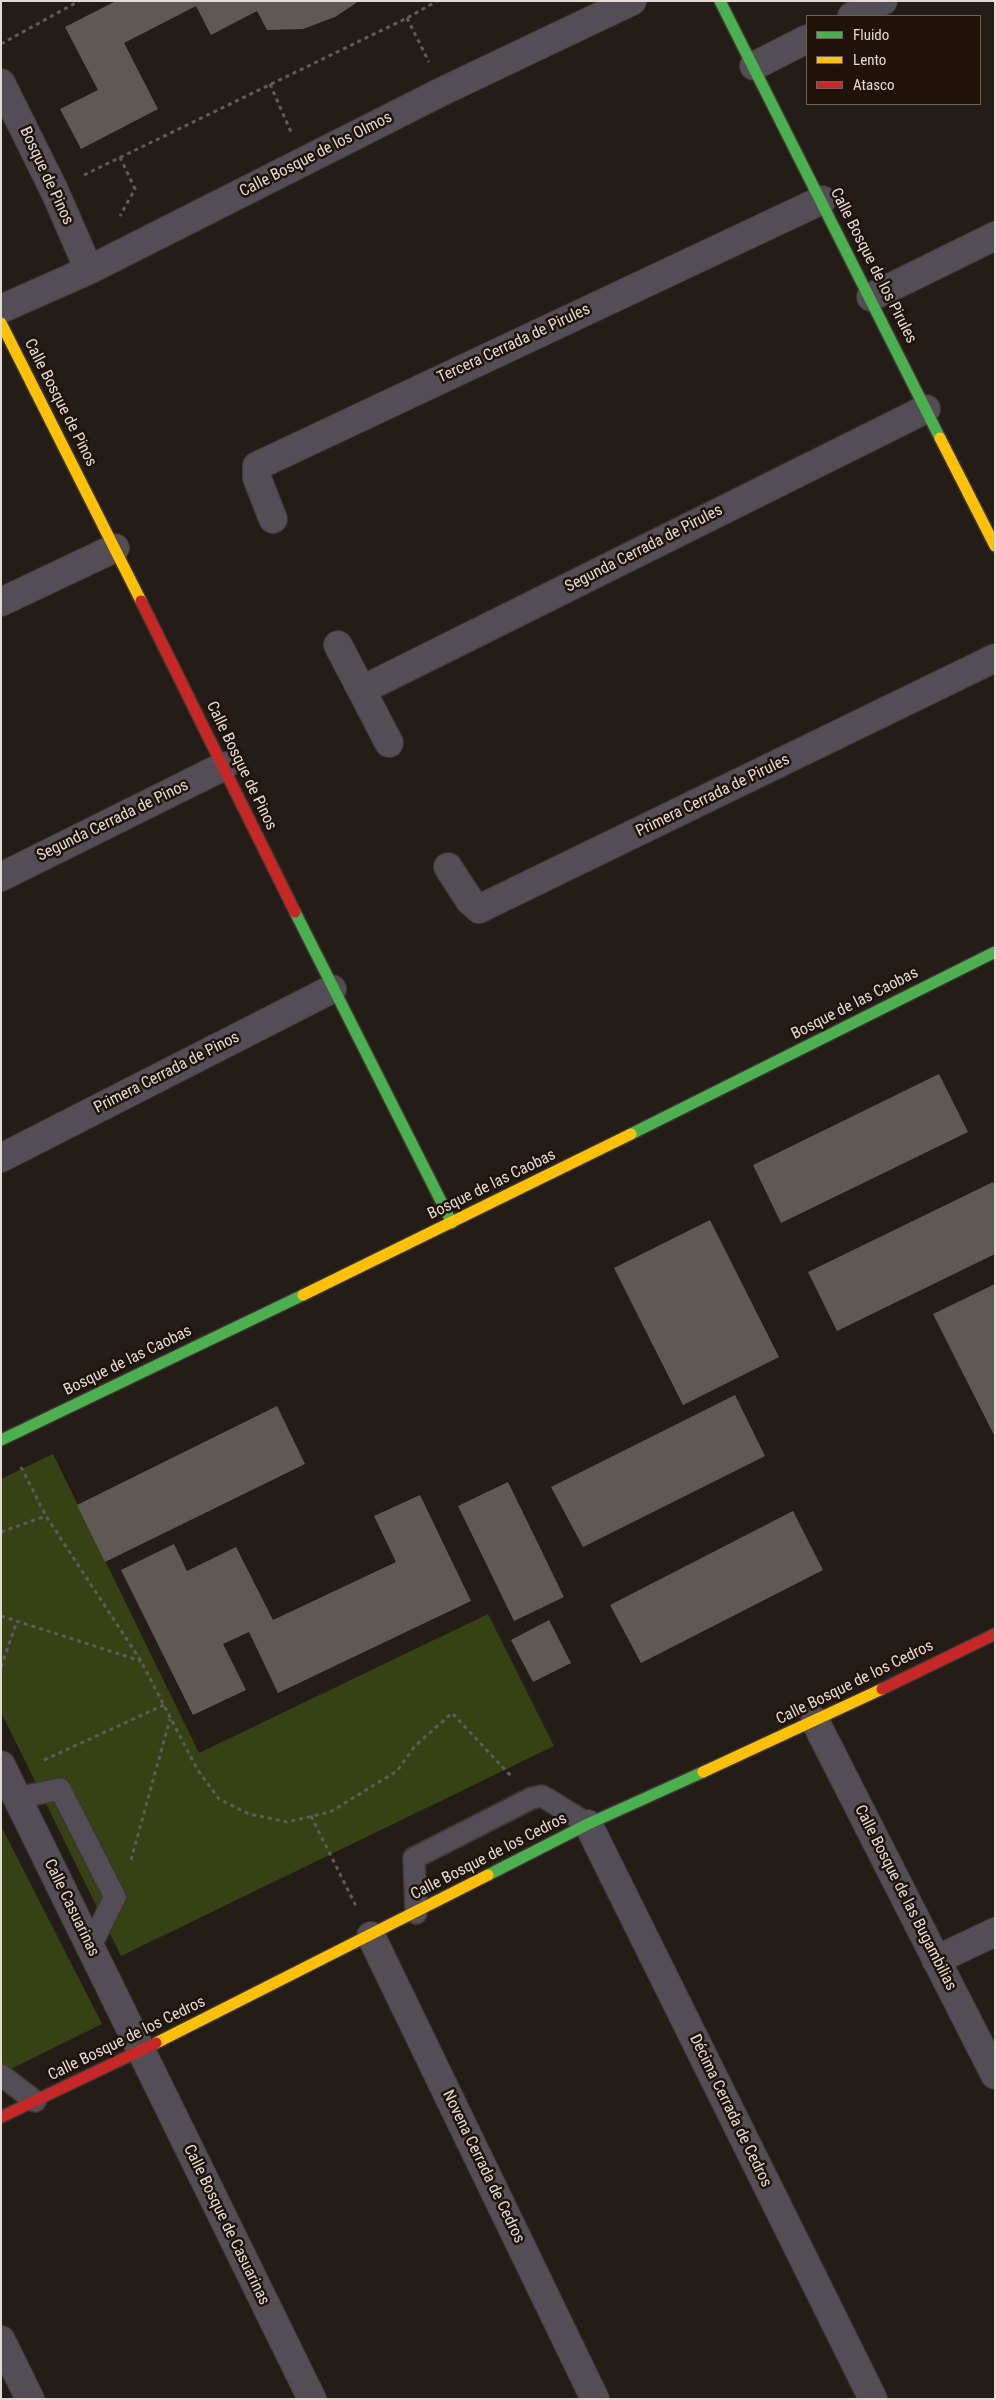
<!DOCTYPE html>
<html>
<head>
<meta charset="utf-8">
<style>
  body { margin:0 }
  #map { position:relative; width:996px; height:2400px; overflow:hidden; background:#241d17; font-family:"Roboto Condensed",sans-serif }
  canvas { display:block }
  .frame { position:absolute; inset:0; border:2px solid #e3dad3; pointer-events:none }
  .legend { position:absolute; left:806px; top:15px; width:175px; height:90px; box-sizing:border-box; background:#1f1309; border:1px solid #6d635a; margin:0; padding:6px 9px; list-style:none; font-size:15px; color:#e3dad3 }
  .legend li { display:flex; align-items:center; gap:10px; height:25px }
  .legend b { width:25px; border:1px solid #6d635a }
</style>
</head>
<body>
<div id="map">
<canvas width="996" height="2400"></canvas>
<div class="frame"></div>
<ul class="legend">
<li><b style="height:6px;background:#4caf50"></b>Fluido</li>
<li><b style="height:6px;background:#ffc107"></b>Lento</li>
<li><b style="height:6px;background:#c62828"></b>Atasco</li>
</ul>
</div>
<script>
const ctx = document.querySelector('canvas').getContext('2d');
ctx.lineJoin = 'round';
function fill(path, color) { ctx.fillStyle = color; ctx.fill(path, 'evenodd'); }
const shape = rows => new Path2D(rows.map(r => 'M' + r).join(''));
function stroke(path, color, width, dash) { ctx.strokeStyle = color; ctx.lineWidth = width; ctx.lineCap = dash ? 'butt' : 'round'; ctx.setLineDash(dash || []); ctx.stroke(path); }
function label(font, color, halo, rows, align = 'center') {
  ctx.font = font + ' "Roboto Condensed",sans-serif'; ctx.lineWidth = 5; ctx.setLineDash([]); ctx.textBaseline = 'middle'; ctx.strokeStyle = halo; ctx.fillStyle = color; for (const [text, x, y, turn = 0] of rows) {
    ctx.save(); ctx.translate(x, y); ctx.rotate((+turn || 0) * Math.PI / 180); ctx.textAlign = isNaN(turn) ? turn : align; if (halo) ctx.strokeText(text, 0, 0); ctx.fillText(text, 0, 0); ctx.restore();
  }
}
fill(shape([
  [53,1454,199,1753,488,1614,554,1746,121,1956,1,1712,1,1479],
  [1,1826,102,2024,1,2074]
]), '#374214');
fill(shape([
  [116,1,359,1,335,17,303,29,267,30,257,11,211,35,196,6,124,43,158,109,81,149,60,109,98,90,65,27],
  [939,1074,968,1132,781,1223,753,1165],
  [993,1182,995,1186,995,1254,837,1331,808,1272],
  [710,1220,779,1357,683,1405,614,1268],
  [995,1284,995,1437,933,1314],
  [735,1395,765,1456,583,1547,551,1487],
  [277,1406,305,1464,105,1562,77,1505],
  [508,1482,564,1597,514,1621,458,1506],
  [420,1495,471,1601,278,1693,249,1632,223,1644,246,1690,193,1715,121,1570,174,1544,187,1571,236,1547,273,1620,396,1562,374,1516],
  [793,1511,823,1570,641,1663,610,1605],
  [549,1620,571,1663,533,1682,511,1640]
]), '#5f5954');
const lane = shape([
  [17,1798,60,1789,115,1897,90,1947],
  [416,1913,414,1858,532,1798,542,1796,588,1824],
  [1,2075,35,2101]
]);
const street = shape([
  [852,16,883,1],
  [754,66,807,39],
  [1,83,54,190,89,270],
  [871,297,995,236],
  [1,309,89,270,443,91,632,1],
  [273,519,257,478,257,466,822,200],
  [1,602,115,548],
  [338,645,389,743],
  [362,690,926,409],
  [448,867,470,901,479,909,995,658],
  [1,877,224,766],
  [1,1158,332,989],
  [815,1721,995,2075],
  [1,1765,312,2399],
  [588,1824,873,2399],
  [371,1936,595,2399],
  [936,1960,995,1932],
  [1,2340,30,2399]
]);
const fast = shape([
  [720,1,940,438],
  [295,912,452,1223],
  [631,1134,995,952],
  [1,1440,303,1295],
  [488,1875,588,1824,703,1772]
]);
const slow = shape([
  [1,323,141,601],
  [940,438,995,546],
  [303,1295,631,1134],
  [703,1772,882,1689],
  [156,2043,488,1875]
]);
const jam = shape([
  [141,601,295,912],
  [882,1689,995,1634],
  [1,2117,156,2043]
]);
stroke(lane, '#3e3732', 24);
stroke(street, '#3e3732', 30);
stroke(fast, '#3e3732', 14);
stroke(slow, '#3e3732', 14);
stroke(jam, '#3e3732', 14);
stroke(shape([
  [407,18,429,62],
  [1,44,79,1],
  [270,84,291,132],
  [120,157,135,189,120,216],
  [84,175,407,18,437,1],
  [21,1467,46,1516,141,1661,197,1769,219,1799,249,1814,287,1822,330,1812,397,1771,415,1746,452,1713,511,1776],
  [1,1532,46,1516],
  [1,1616,141,1661],
  [1,1667,17,1621],
  [44,1760,164,1705],
  [311,1816,356,1906],
  [131,1860,170,1719]
]), '#605b5e', 3, [4, 4]);
stroke(lane, '#534d56', 21);
stroke(street, '#534d56', 28);
stroke(fast, '#4caf50', 11);
stroke(slow, '#ffc107', 11);
stroke(jam, '#c62828', 11);
label('16px', '#e3dad3', '#1f1309', [
  ["Calle Bosque de los Olmos",316,155,-27],
  ["Bosque de Pinos",46,176,65],
  ["Calle Bosque de los Pirules",873,266,63],
  ["Tercera Cerrada de Pirules",514,344,-25],
  ["Calle Bosque de Pinos",60,403,63],
  ["Segunda Cerrada de Pirules",644,549,-27],
  ["Calle Bosque de Pinos",241,766,64],
  ["Primera Cerrada de Pirules",713,796,-26],
  ["Segunda Cerrada de Pinos",113,821,-26],
  ["Bosque de las Caobas",855,1004,-27],
  ["Primera Cerrada de Pinos",167,1073,-27],
  ["Bosque de las Caobas",492,1185,-26],
  ["Bosque de las Caobas",128,1361,-26],
  ["Calle Bosque de los Cedros",855,1683,-26],
  ["Calle Bosque de los Cedros",489,1857,-27],
  ["Calle Bosque de las Bugambilias",905,1898,63],
  ["Calle Casuarinas",71,1908,64],
  ["Calle Bosque de los Cedros",127,2039,-26],
  ["Décima Cerrada de Cedros",730,2111,64],
  ["Novena Cerrada de Cedros",483,2167,64],
  ["Calle Bosque de Casuarinas",226,2225,64]
]);
</script>
</body>
</html>
